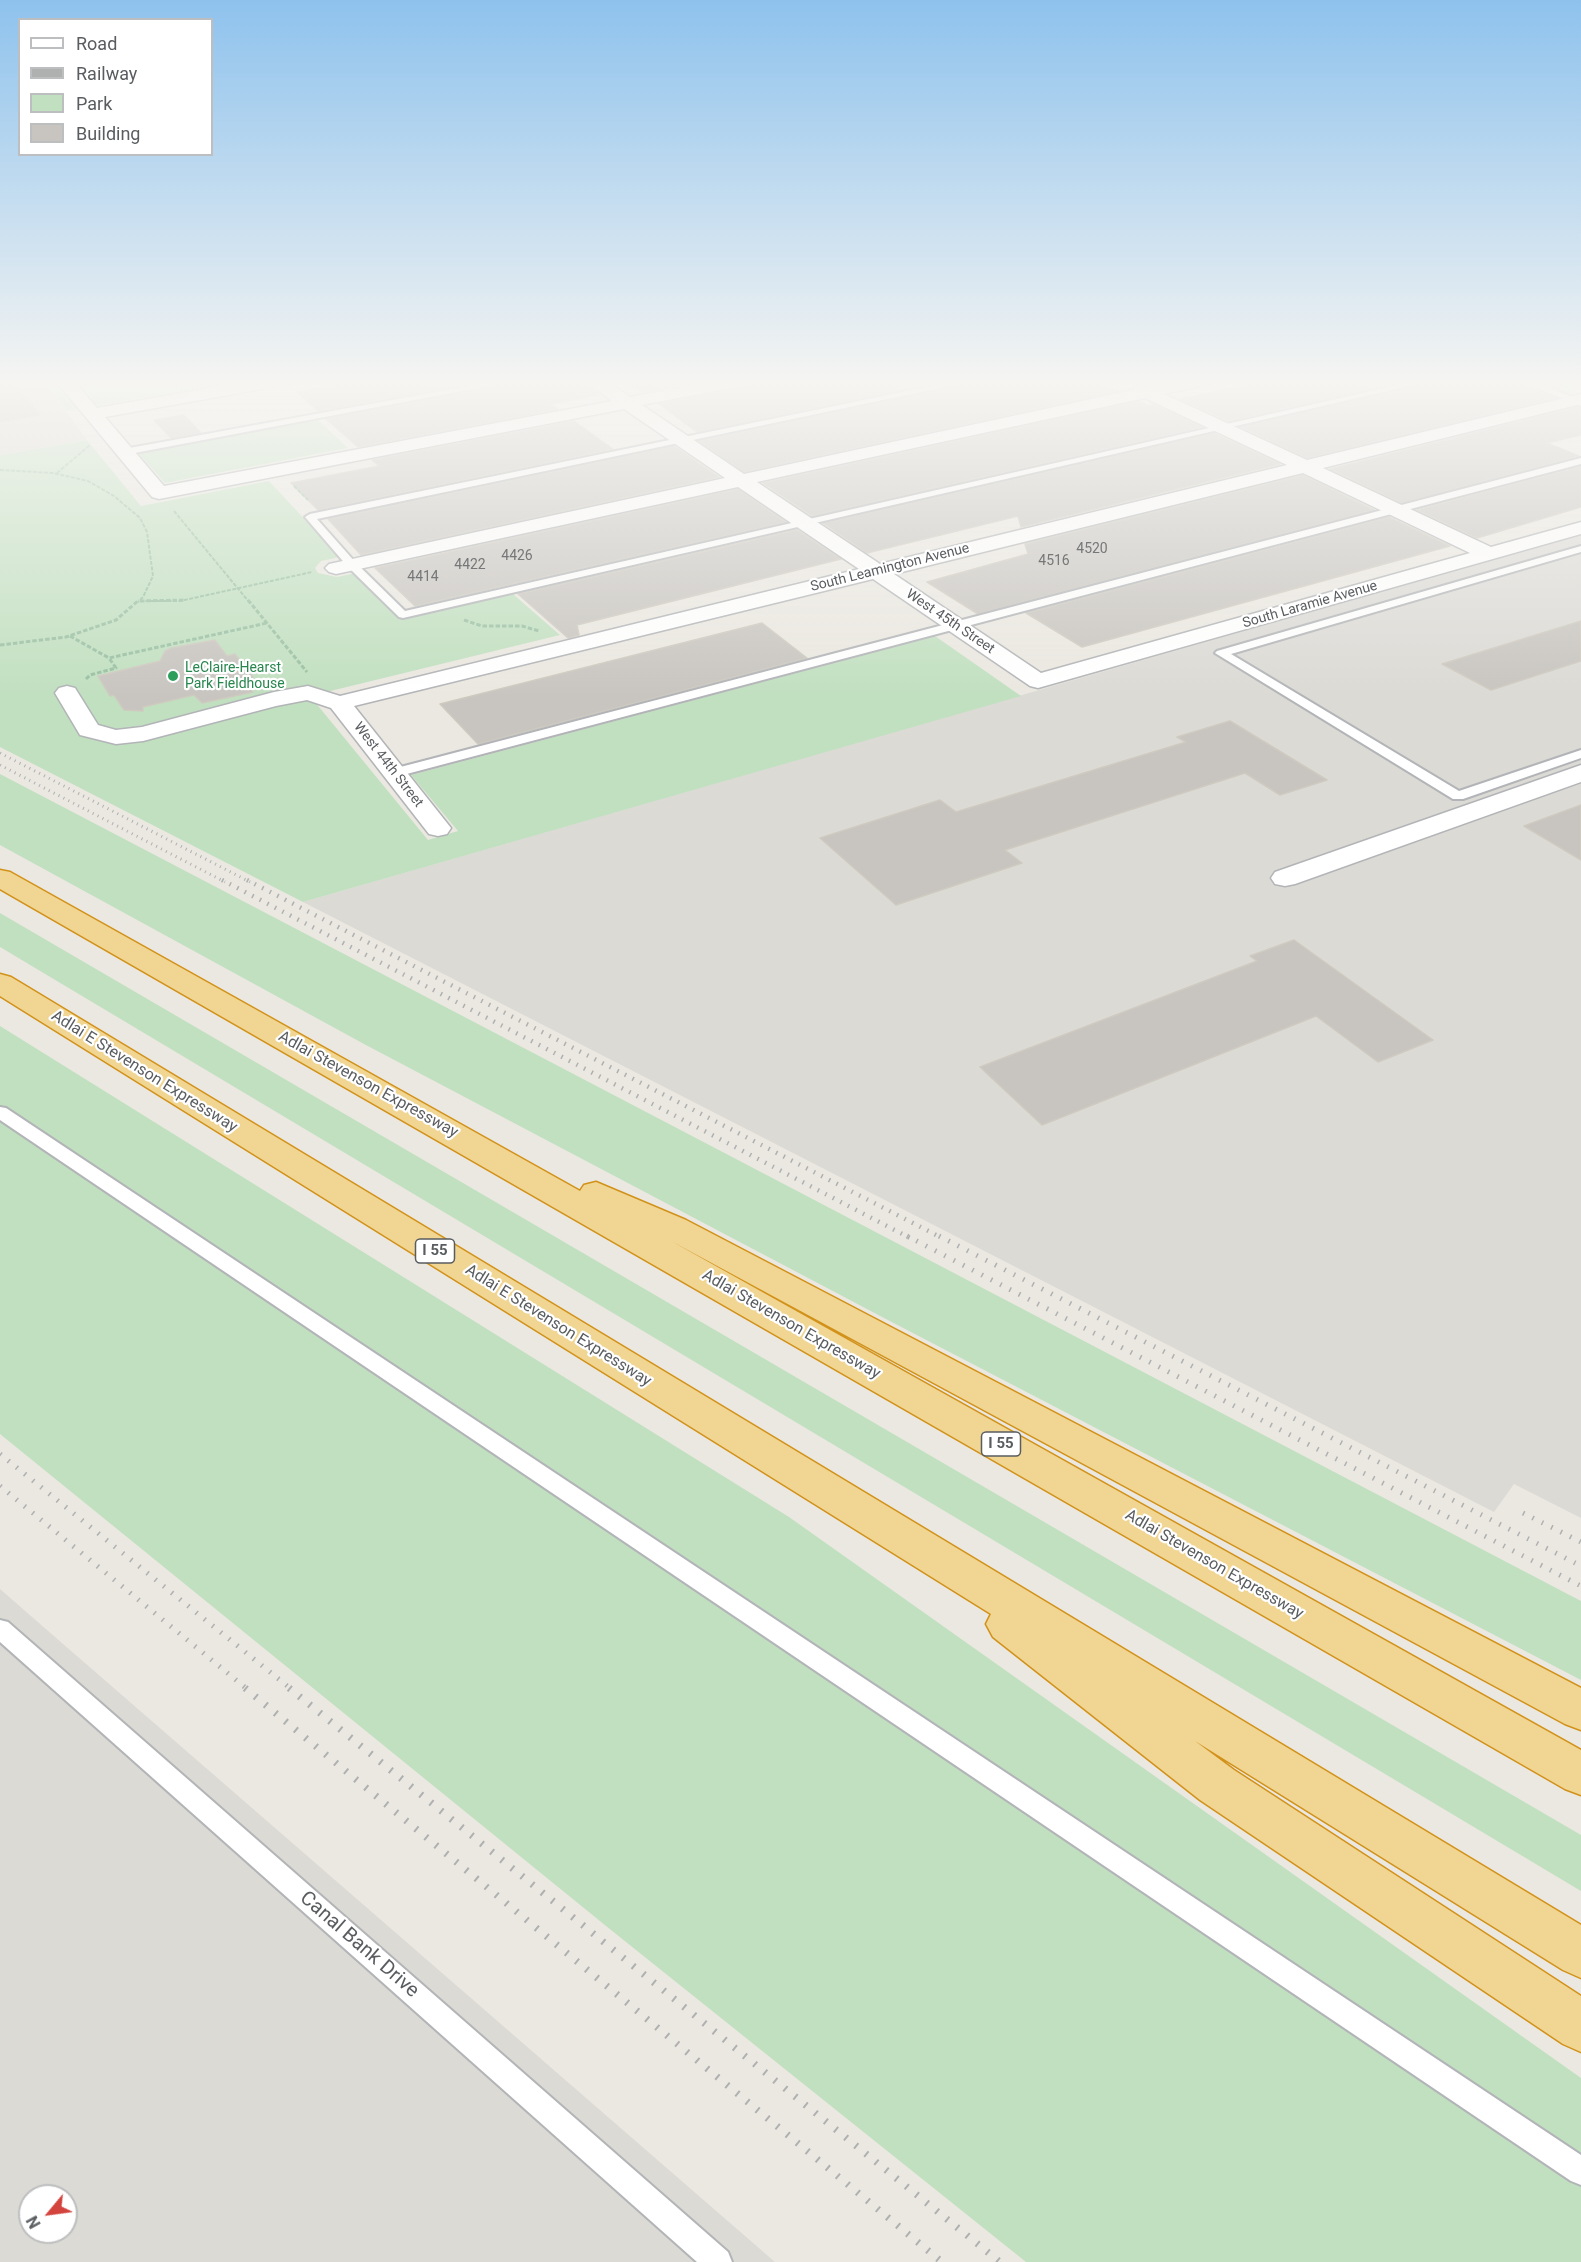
<!DOCTYPE html>
<html>
<head>
<meta charset="utf-8">
<style>
  body { margin:0 }
  #map { position:relative; width:1581px; height:2262px; overflow:hidden; background:#ebe8e1; font-family:Roboto,sans-serif }
  canvas { display:block }
  .legend { position:absolute; left:18px; top:18px; width:195px; height:138px; box-sizing:border-box; background:#fff; border:2px solid #bdbebf; margin:0; padding:8px 10px; list-style:none; font-size:18px; color:#5a5d60 }
  .legend li { display:flex; align-items:center; gap:12px; height:30px }
  .legend b { width:30px; border:2px solid #bdbebf }
  .north { position:absolute; left:18px; top:2184px; width:60px; height:60px; box-sizing:border-box; background:#fff; border:2px solid #bdbebf; border-radius:50%; rotate:241deg; font-size:16px; font-weight:700; line-height:24px; text-align:center; color:#5a5d60 }
  .north::after { content:''; display:block; margin:auto; width:21px; height:27px; background:#d4443e; clip-path:polygon(50% 0,100% 100%,50% 72%,0 100%) }
</style>
</head>
<body>
<div id="map">
<canvas width="1581" height="2262"></canvas>
<ul class="legend">
<li><b style="height:8px;background:#fff"></b>Road</li>
<li><b style="height:8px;background:#afb0b0"></b>Railway</li>
<li><b style="height:16px;background:#c1e0c0"></b>Park</li>
<li><b style="height:16px;background:#c8c5c0"></b>Building</li>
</ul>
<div class="north">N</div>
</div>
<script>
const ctx = document.querySelector('canvas').getContext('2d');
ctx.lineJoin = 'round';
function fill(path, color) { ctx.fillStyle = color; ctx.fill(path, 'evenodd'); }
const shape = rows => new Path2D(rows.map(r => 'M' + r).join(''));
function stroke(path, color, width, dash) { ctx.strokeStyle = color; ctx.lineWidth = width; ctx.lineCap = dash ? 'butt' : 'round'; ctx.setLineDash(dash || []); ctx.stroke(path); }
function label(font, color, halo, rows, align = 'center') {
  ctx.font = font + ' Roboto,sans-serif'; ctx.lineWidth = 4.5; ctx.setLineDash([]); ctx.textBaseline = 'middle'; ctx.strokeStyle = halo; ctx.fillStyle = color; for (const [text, x, y, turn = 0] of rows) {
    ctx.save(); ctx.translate(x, y); ctx.rotate((+turn || 0) * Math.PI / 180); ctx.textAlign = isNaN(turn) ? turn : align; if (halo) ctx.strokeText(text, 0, 0); ctx.fillText(text, 0, 0); ctx.restore();
  }
}
fill(shape([
  [1581,534,1581,1518,1514,1484,1494,1512,303,902],
  [0,1589,47,1630,775,2262,0,2262],
  [30,2196,66,2196,66,2232,30,2232]
]), '#dcdad5');
fill(shape([
  [0,380,43,380,87,440,0,455]
]), '#dddad2');
fill(shape([
  [43,380,250,380,66,411],
  [1525,380,1581,380,1581,389,1561,394],
  [318,420,348,448,165,483,138,453],
  [87,440,141,506,269,481,340,557,321,561,315,568,318,573,337,577,356,573,399,619,513,594,560,635,310,696,428,840,458,831,411,775,935,636,1021,696,303,902,0,747,0,455],
  [0,774,1581,1601,1581,1680,884,1318,364,1044,0,845],
  [0,913,1581,1835,1581,1891,0,947],
  [0,1026,789,1517,1581,2078,1581,2262,1026,2262,611,1930,0,1434]
]), '#c1e0c0');
const building = shape([
  [0,380,13,380,40,415,0,422,0,380],
  [366,380,489,380,318,411,297,392,366,380],
  [522,380,582,380,600,395,550,404,558,409,358,447,326,419,520,382,522,380],
  [624,380,707,380,642,392,624,380],
  [757,380,950,380,697,432,659,404,752,386,757,380],
  [980,380,1095,380,1118,391,744,472,699,441,980,380],
  [1270,380,1410,380,1228,421,1180,399,1270,380],
  [1437,380,1511,380,1555,398,1307,458,1241,427,1437,380],
  [1140,401,1148,406,1153,404,1202,427,812,516,763,483,1140,401],
  [1578,407,1581,408,1581,435,1547,443,1579,456,1402,503,1330,469,1578,407],
  [184,415,201,433,171,438,154,420,184,415],
  [574,421,613,449,318,510,291,483,379,466,372,460,574,421],
  [1214,433,1280,464,1021,527,1018,516,867,553,823,523,1214,433],
  [674,446,719,477,361,555,328,519,674,446],
  [1581,466,1581,507,1477,538,1417,510,1581,466],
  [1303,475,1374,510,978,614,927,582,1028,554,1025,544,1303,475],
  [738,489,786,522,415,606,375,568,738,489],
  [1389,517,1450,546,1082,647,1026,613,1389,517],
  [797,530,841,559,577,625,579,635,568,638,518,594,797,530],
  [1581,621,1581,661,1491,690,1442,664,1581,621],
  [762,623,807,658,478,744,440,704,762,623],
  [215,640,227,656,235,654,253,677,253,692,202,703,194,695,143,707,143,711,124,710,114,695,110,696,98,676,160,661,165,651,171,648,215,640],
  [1230,721,1327,780,1280,795,1245,773,1005,850,1022,863,896,905,820,838,940,800,956,812,1186,742,1177,737,1230,721],
  [1581,805,1581,860,1524,826,1581,805],
  [1294,940,1433,1040,1378,1062,1316,1016,1042,1125,980,1067,1257,961,1250,956,1294,940]
]);
fill(building, '#c8c5c0');
stroke(building, '#cecac0', 1.5);
const lane = shape([
  [502,380,520,380,124,455,119,452,124,449,502,380],
  [961,380,978,380,317,519,356,563,405,611,1420,380,1435,380,403,618,399,617,348,567,305,517,310,514,961,380],
  [1516,380,1528,380,1581,400,1581,406,1516,380],
  [1581,458,1581,464,399,776,394,777,388,773,389,770,1581,458],
  [1581,546,1581,552,1231,654,1459,791,1581,750,1581,758,1463,799,1453,799,1215,653,1217,651,1581,546],
  [0,1107,6,1108,1581,2155,1581,2185,1571,2181,0,1120,0,1107],
  [0,1620,8,1622,728,2252,732,2262,697,2262,0,1642,0,1620]
]);
const street = shape([
  [55,380,73,380,97,408,255,380,294,380,291,384,285,385,105,417,164,486,612,401,584,380,605,380,630,397,719,380,755,380,752,384,746,385,642,405,744,474,1133,390,1136,386,1142,385,1149,387,1180,380,1213,380,1210,384,1164,394,1307,460,1581,394,1581,404,1323,468,1491,547,1581,522,1581,534,1038,688,1030,686,873,579,354,706,451,828,447,834,438,836,429,834,331,708,307,700,276,706,143,741,116,744,80,735,55,693,59,688,67,686,75,688,98,725,116,730,142,727,274,692,308,686,340,696,859,569,738,487,336,574,329,572,325,568,329,564,725,478,624,409,159,499,152,497,55,380],
  [1145,398,1287,465,880,564,757,482,1145,398],
  [1303,473,1470,553,1041,673,894,574,1303,473],
  [1581,765,1581,782,1295,884,1285,886,1275,884,1271,878,1275,872,1581,765]
]);
const highway = shape([
  [0,870,10,872,580,1191,584,1185,596,1182,686,1220,1581,1688,1581,1730,1565,1724,671,1241,1581,1750,1581,1795,1565,1789,0,889,0,870],
  [0,974,11,977,1581,1925,1581,1978,1563,1970,1195,1741,1234,1770,1581,1996,1581,2052,1563,2044,1200,1800,993,1637,986,1624,991,1614,0,996,0,974]
]);
stroke(lane, '#b2b4b7', 4);
stroke(street, '#b2b4b7', 3);
stroke(highway, '#d2921a', 3);
stroke(shape([
  [0,470,53,473,88,481,114,496,140,518,147,532,153,576,143,597,138,602],
  [57,473,90,445],
  [294,486,308,500],
  [174,511,249,602],
  [140,601,180,601,312,572]
]), '#9ac0a3', 2, [4, 1.5]);
stroke(shape([
  [248,600,307,672],
  [140,601,185,600],
  [464,620,482,626,522,626,539,631],
  [70,636,109,658,267,623],
  [0,645,66,637,116,620,139,600],
  [86,679,90,675,116,668,109,658]
]), '#9ac0a3', 3, [4.5, 2]);
fill(lane, '#fff');
fill(street, '#fff');
fill(highway, '#f0d593');
stroke(shape([
  [0,753,250,882],
  [0,765,225,882]
]), '#afb0b0', 3, [1, 4.5]);
stroke(shape([
  [222,880,910,1238],
  [247,880,942,1238]
]), '#afb0b0', 4.5, [1.5, 7]);
stroke(shape([
  [907,1236,1581,1586],
  [939,1236,1581,1566],
  [0,1454,291,1689],
  [0,1486,247,1689],
  [1523,1513,1581,1542]
]), '#afb0b0', 5, [1.5, 9]);
stroke(shape([
  [245,1688,942,2262],
  [289,1688,1000,2262]
]), '#afb0b0', 7, [2, 11]);
const sky = ctx.createLinearGradient(0, 0, 0, 697);
sky.addColorStop(0, '#8ec2ed');
sky.addColorStop(0.55, '#f6f5f2');
sky.addColorStop(1, '#f6f5f200');
ctx.fillStyle = sky;
ctx.fillRect(0, 0, 1581, 697);
for (const [x, y, r, color] of [
  [173,676,6,"#2e9e5b"]
]) { const dot = new Path2D(); dot.arc(x, y, r, 0, 2 * Math.PI); ctx.fillStyle = color; ctx.fill(dot); stroke(dot, '#fff', 2); }
label('14px', '#767778', null, [
  ["4520",1092,549],
  ["4426",517,556],
  ["4516",1054,561],
  ["4422",470,565],
  ["4414",423,577]
]);
label('14px', '#5a5d60', '#fff', [
  ["South Leamington Avenue",890,568,-14],
  ["South Laramie Avenue",1310,605,-16],
  ["West 45th Street",950,622,34],
  ["West 44th Street",388,765,52]
]);
label('14px', '#27864d', '#fff', [
  ["LeClaire-Hearst",185,668],
  ["Park Fieldhouse",185,684]
], 'left');
for (const [x, y, w] of [
  [435,1251,39],
  [1001,1444,39]
]) { const box = new Path2D(); box.roundRect(x - w / 2, y - 12, w, 24, 4.5); ctx.fillStyle = '#fff'; ctx.fill(box); stroke(box, '#5a5d60', 1.5); }
label('bold 15px', '#5a5d60', null, [
  ["I 55",435,1251],
  ["I 55",1001,1444]
]);
label('16px', '#5a5d60', '#fff', [
  ["Adlai E Stevenson Expressway",144,1072,32],
  ["Adlai Stevenson Expressway",368,1085,29],
  ["Adlai Stevenson Expressway",791,1325,30],
  ["Adlai E Stevenson Expressway",558,1326,32],
  ["Adlai Stevenson Expressway",1214,1565,30]
]);
label('20px', '#5a5d60', '#fff', [
  ["Canal Bank Drive",359,1945,41]
]);
</script>
</body>
</html>
